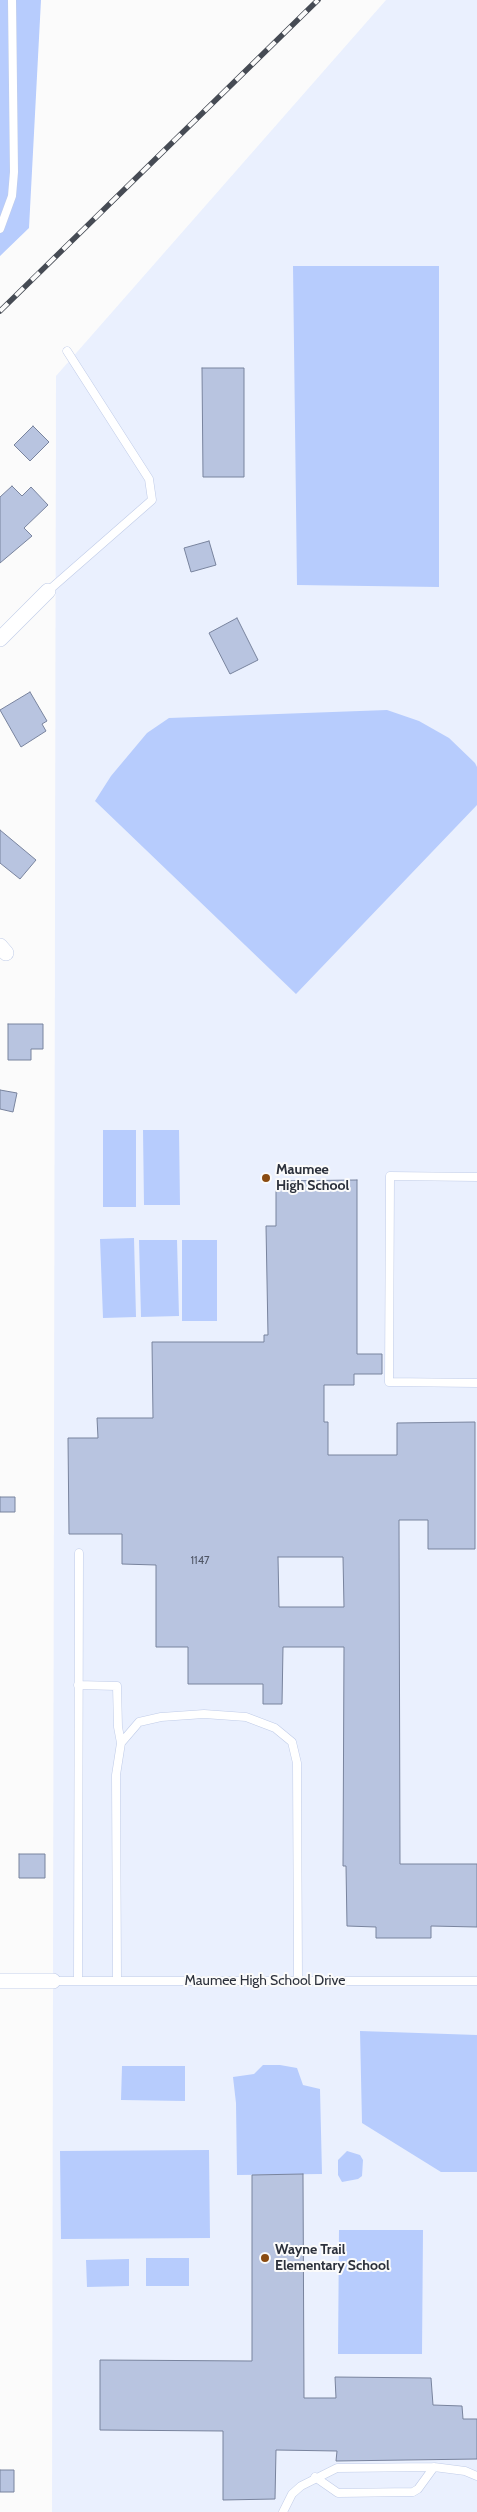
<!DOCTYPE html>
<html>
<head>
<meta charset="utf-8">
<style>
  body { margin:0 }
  canvas { display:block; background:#fbfbfb }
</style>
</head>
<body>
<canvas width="477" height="2512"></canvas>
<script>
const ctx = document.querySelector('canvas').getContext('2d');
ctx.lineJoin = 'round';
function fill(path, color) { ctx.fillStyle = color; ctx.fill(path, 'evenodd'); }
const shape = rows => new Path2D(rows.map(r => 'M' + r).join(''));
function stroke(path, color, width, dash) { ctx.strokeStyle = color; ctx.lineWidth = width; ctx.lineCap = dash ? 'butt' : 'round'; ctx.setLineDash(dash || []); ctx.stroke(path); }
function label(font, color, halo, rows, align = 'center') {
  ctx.font = font + ' Cabin,sans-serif'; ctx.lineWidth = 4; ctx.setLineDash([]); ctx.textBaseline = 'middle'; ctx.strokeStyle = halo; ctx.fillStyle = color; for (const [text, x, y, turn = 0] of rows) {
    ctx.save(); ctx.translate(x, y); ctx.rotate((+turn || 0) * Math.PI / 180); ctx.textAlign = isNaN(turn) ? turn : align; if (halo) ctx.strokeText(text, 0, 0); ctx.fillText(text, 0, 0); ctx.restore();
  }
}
fill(shape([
  [386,0,477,0,477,2512,52,2512,56,376]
]), '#eaf0fe');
fill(shape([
  [0,0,41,0,29,228,0,256],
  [293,266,439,266,439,587,297,585],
  [387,710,419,721,449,738,475,763,477,767,477,805,296,994,95,801,111,776,147,733,169,718],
  [103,1130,136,1130,136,1207,103,1207],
  [143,1130,179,1130,180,1205,144,1205],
  [134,1238,136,1317,103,1318,100,1239],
  [139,1240,177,1240,179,1316,141,1317],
  [182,1240,217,1240,217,1321,182,1321],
  [360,2031,477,2035,477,2172,441,2172,362,2123],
  [263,2065,280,2065,297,2068,303,2085,320,2089,322,2174,237,2175,236,2103,233,2077,254,2074],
  [122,2066,185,2066,185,2101,121,2100],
  [209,2150,210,2238,61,2239,60,2151],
  [347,2151,360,2155,363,2160,362,2176,358,2179,342,2182,338,2175,338,2160],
  [339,2230,423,2230,422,2354,338,2354],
  [146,2258,189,2258,189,2286,146,2286],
  [129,2259,129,2286,87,2287,86,2260]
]), '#b7ccfd');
const building = shape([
  [202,368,244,368,244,477,203,477,202,368],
  [33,426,49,442,30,461,14,445,33,426],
  [12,486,22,496,31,487,48,505,24,528,32,536,0,563,0,497,12,486],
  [209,541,216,565,191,572,184,548,209,541],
  [237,618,258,660,230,674,209,633,237,618],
  [30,692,47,721,42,724,46,731,21,747,0,710,30,692],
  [0,830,36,860,20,879,0,863,0,830],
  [8,1024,43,1024,43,1049,31,1049,31,1060,8,1060,8,1024],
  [0,1090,17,1093,13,1112,0,1109,0,1090],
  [357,1180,357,1354,382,1354,382,1374,354,1374,354,1385,324,1385,324,1422,328,1422,328,1455,397,1455,397,1423,475,1422,475,1549,428,1549,428,1520,399,1520,400,1864,477,1864,477,1927,431,1926,431,1938,376,1938,376,1927,347,1926,346,1866,343,1866,344,1647,283,1647,282,1704,263,1704,263,1684,188,1684,188,1647,156,1647,156,1565,122,1564,122,1534,69,1534,68,1438,98,1438,97,1418,153,1418,152,1342,264,1342,264,1335,268,1335,266,1226,276,1226,276,1181,357,1180],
  [278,1557,343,1557,344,1607,279,1607,278,1557],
  [0,1497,15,1497,15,1512,0,1512,0,1497],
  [19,1854,45,1854,45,1878,19,1878,19,1854],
  [303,2174,304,2398,336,2398,335,2377,431,2378,433,2405,462,2406,463,2419,477,2419,477,2459,336,2461,337,2451,276,2450,275,2499,223,2500,223,2431,100,2430,100,2360,252,2361,252,2175,303,2174],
  [0,2470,14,2470,14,2492,0,2492,0,2470]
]);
fill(building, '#b8c4e0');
stroke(building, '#79849e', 1);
const lane = shape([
  [0,229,12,196,14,172,12,0],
  [48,591,152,500,149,479,67,351],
  [477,1177,390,1176,389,1382,477,1383],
  [78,1685,117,1686,118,1727,121,1743],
  [53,1981,477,1981],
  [78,1981,79,1553],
  [117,1981,116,1775,121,1743,139,1722,161,1717,204,1714,246,1717,275,1728,292,1742,297,1763,298,1981],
  [315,2477,338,2493,413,2492,418,2489,434,2467],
  [283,2512,292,2494,301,2486,337,2468,434,2467,465,2471,477,2476]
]);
const street = shape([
  [0,639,48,591],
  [0,946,6,953],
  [0,1981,53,1981]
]);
stroke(lane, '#c0cce8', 9);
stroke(street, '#c0cce8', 16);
stroke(lane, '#fff', 8);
stroke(street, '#fff', 15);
const rail = shape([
  [0,311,318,0]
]);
stroke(rail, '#464b54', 5.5);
stroke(rail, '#fbfbfb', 4, [11]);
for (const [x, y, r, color] of [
  [266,1178,5,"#8a4b11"],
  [265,2258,5,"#8a4b11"]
]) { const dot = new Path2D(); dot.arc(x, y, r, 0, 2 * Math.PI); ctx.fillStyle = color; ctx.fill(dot); stroke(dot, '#fbfbfb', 2); }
label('11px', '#4f5665', null, [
  ["1147",200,1561]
]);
label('bold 14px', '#2c313c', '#fbfbfb', [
  ["Maumee",276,1170],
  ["High School",276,1186],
  ["Wayne Trail",275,2250],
  ["Elementary School",275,2266]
], 'left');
label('14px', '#2c313c', '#fbfbfb', [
  ["Maumee High School Drive",265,1981]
]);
</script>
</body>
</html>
